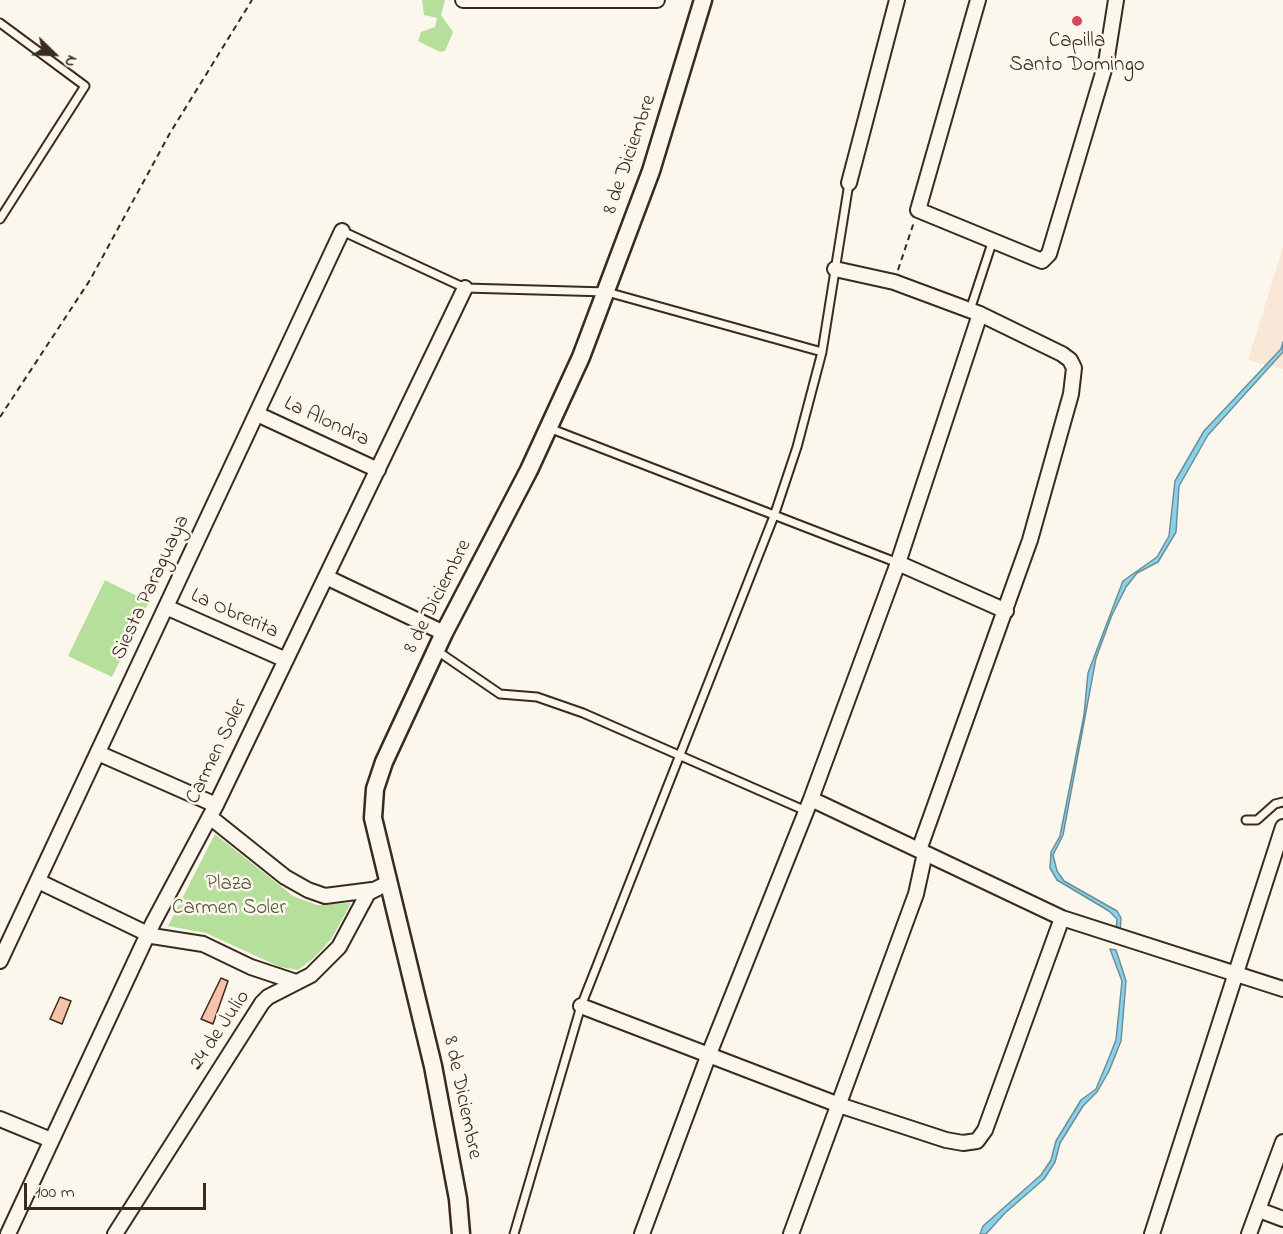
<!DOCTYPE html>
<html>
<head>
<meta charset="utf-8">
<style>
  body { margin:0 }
  #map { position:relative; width:1283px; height:1234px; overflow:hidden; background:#fbf7ec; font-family:"Indie Flower",sans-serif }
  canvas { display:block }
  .north { position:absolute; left:24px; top:24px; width:60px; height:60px; -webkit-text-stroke:4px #fbf7ec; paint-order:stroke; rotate:113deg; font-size:16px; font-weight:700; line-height:24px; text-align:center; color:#3b2a1e }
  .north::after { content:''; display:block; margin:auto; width:21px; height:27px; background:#3b2a1e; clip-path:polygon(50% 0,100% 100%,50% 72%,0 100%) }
  .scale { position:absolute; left:24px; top:1183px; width:182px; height:27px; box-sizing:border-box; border:3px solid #3b2a1e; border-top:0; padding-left:8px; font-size:18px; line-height:21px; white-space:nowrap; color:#3b2a1e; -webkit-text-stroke:4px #fbf7ec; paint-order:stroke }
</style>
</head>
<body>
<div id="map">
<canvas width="1283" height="1234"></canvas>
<div class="north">N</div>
<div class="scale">100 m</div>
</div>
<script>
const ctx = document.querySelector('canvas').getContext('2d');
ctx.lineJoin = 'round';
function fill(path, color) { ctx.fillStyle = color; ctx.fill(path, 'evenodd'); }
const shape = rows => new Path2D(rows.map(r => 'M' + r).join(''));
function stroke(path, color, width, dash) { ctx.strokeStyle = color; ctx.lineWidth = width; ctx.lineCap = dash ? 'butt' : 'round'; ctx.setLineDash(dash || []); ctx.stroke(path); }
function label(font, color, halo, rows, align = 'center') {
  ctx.font = font + ' "Indie Flower",sans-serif'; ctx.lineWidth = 5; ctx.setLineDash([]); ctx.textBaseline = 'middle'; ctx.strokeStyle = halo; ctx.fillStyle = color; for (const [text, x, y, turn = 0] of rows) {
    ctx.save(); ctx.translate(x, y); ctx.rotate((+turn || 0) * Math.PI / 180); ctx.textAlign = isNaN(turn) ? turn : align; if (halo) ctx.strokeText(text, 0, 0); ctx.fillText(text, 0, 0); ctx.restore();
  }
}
fill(shape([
  [1283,247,1283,369,1248,360]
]), '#fae7d8');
fill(shape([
  [422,0,445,0,441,15,453,32,445,51,440,52,418,41,421,32,435,27,437,18,424,15],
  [105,580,149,602,112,677,68,656],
  [215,834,293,896,317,905,351,903,332,938,315,957,298,970,280,967,206,933,168,926]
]), '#b5df9b');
const water = shape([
  [1283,342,1283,352,1208,435,1179,486,1176,532,1158,562,1137,573,1126,587,1112,615,1096,658,1063,835,1053,855,1057,871,1064,881,1117,911,1121,918,1120,934,1116,933,1117,919,1109,911,1057,880,1050,868,1051,852,1060,836,1084,715,1088,673,1123,581,1157,557,1169,536,1175,481,1204,431,1281,349,1283,342],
  [1110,949,1116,950,1126,981,1121,1041,1109,1071,1097,1092,1083,1106,1060,1143,1055,1162,1044,1179,1005,1213,986,1234,980,1234,983,1226,1041,1175,1051,1160,1056,1141,1081,1100,1096,1089,1106,1065,1116,1040,1122,981,1110,949]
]);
fill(water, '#8ad2eb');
stroke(water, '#6a8f99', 1.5);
const building = shape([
  [221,978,228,981,213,1024,201,1019,221,978],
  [60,997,71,1001,62,1024,50,1019,60,997]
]);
fill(building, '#f6c2a8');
stroke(building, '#3b2a1e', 1.5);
const service = shape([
  [0,23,85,86,0,219],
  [342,231,465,288,607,292,822,352],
  [970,310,992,243],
  [549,428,898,563],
  [436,650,500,694,537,697,583,713,806,811],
  [1246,820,1257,820,1275,804,1283,802],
  [514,1234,581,1006,774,516,797,447,822,352,849,183]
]);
const minor = shape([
  [463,0,657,0],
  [978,0,918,210,1042,261,1049,254,1106,63,1116,0],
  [849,183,897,0],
  [835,269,894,282,980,314,1062,354,1070,360,1074,368,1071,394,1030,540,919,850],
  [257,414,378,470],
  [898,563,1006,611],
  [326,577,444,633],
  [166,607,286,660],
  [98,753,216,805],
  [811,799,1062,918,1283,989],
  [210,817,285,877,308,890,325,896,372,890],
  [38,881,152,936,203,944,251,967,296,982],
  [0,961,342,231],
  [581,1006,839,1105,946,1140,963,1143,977,1141,985,1130,1062,918],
  [0,1119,51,1140],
  [1259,1210,1283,1219],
  [8,1234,153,923,216,805,465,288],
  [115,1234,262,1003,268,997,311,975,339,947,368,893,388,883],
  [642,1234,709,1054,811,799,898,563,980,314],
  [791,1234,916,894,925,853],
  [1152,1234,1283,827],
  [1249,1234,1283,1142]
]);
const tertiary = shape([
  [461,1234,458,1199,433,1066,373,818,375,789,384,762,444,633,529,470,581,357,651,171,703,0]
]);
stroke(service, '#3b2a1e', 11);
stroke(minor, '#3b2a1e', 18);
stroke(tertiary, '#3b2a1e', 21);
stroke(shape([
  [898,270,914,222],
  [0,417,90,280,170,133,252,0]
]), '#3b2a1e', 2, [6, 4.5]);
stroke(service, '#fbf7ec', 7);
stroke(minor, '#fbf7ec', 14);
stroke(tertiary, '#fbf7ec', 16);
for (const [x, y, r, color] of [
  [1077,21,6,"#d1495b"]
]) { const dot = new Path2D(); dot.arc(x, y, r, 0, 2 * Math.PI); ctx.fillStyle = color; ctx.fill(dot); stroke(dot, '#fbf7ec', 2); }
label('21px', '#3b2a1e', '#fbf7ec', [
  ["Capilla",1077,43],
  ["Santo Domingo",1077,67]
]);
label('21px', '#3b2a1e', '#fbf7ec', [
  ["8 de Diciembre",631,155,-71],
  ["La Alondra",326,423,25],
  ["Siesta Paraguaya",152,588,-65],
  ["8 de Diciembre",439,597,-63],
  ["La Obrerita",234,615,24],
  ["Carmen Soler",218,752,-64],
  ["24 de Julio",221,1031,-56],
  ["8 de Diciembre",461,1098,78]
]);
label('21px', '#5a573d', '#fbf7ec', [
  ["Plaza",229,886],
  ["Carmen Soler",229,910]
]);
</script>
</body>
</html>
